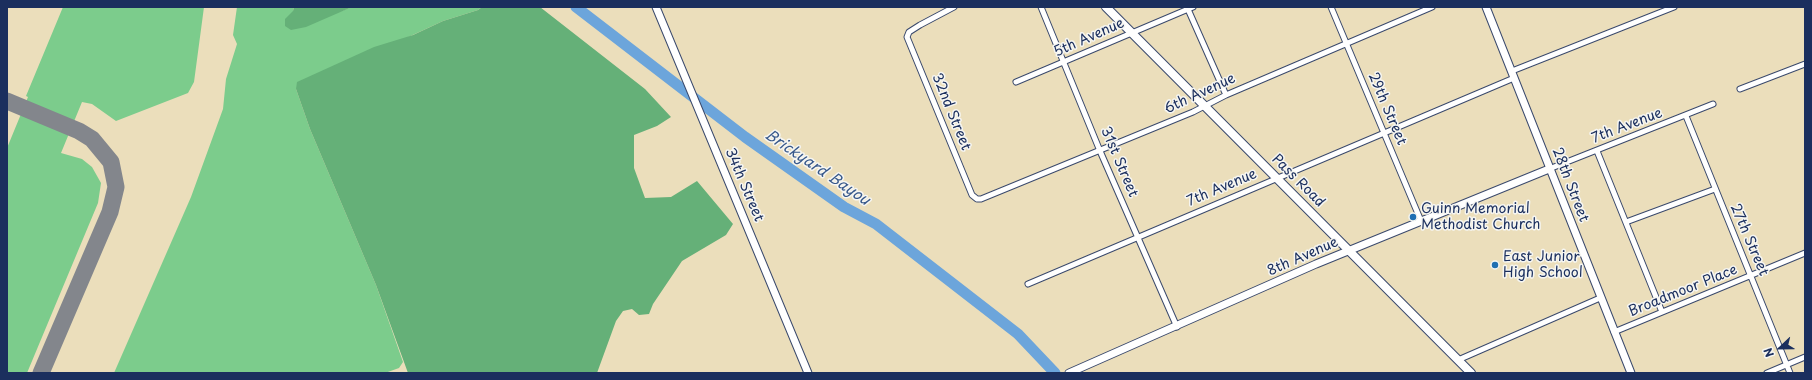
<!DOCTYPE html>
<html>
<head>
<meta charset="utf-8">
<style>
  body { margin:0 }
  #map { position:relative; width:1812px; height:380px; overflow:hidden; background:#ebdebb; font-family:"Playpen Sans",sans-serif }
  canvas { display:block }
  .frame { position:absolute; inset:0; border:8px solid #1b2f5e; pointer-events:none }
  .north { position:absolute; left:1760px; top:328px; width:40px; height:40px; -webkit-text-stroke:3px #f6f6f2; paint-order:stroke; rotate:248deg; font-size:11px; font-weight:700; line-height:16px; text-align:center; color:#1b2f5e }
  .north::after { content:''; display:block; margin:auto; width:14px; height:18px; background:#1b2f5e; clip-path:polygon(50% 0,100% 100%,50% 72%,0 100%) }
</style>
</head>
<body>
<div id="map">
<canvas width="1812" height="380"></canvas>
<div class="frame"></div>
<div class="north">N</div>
</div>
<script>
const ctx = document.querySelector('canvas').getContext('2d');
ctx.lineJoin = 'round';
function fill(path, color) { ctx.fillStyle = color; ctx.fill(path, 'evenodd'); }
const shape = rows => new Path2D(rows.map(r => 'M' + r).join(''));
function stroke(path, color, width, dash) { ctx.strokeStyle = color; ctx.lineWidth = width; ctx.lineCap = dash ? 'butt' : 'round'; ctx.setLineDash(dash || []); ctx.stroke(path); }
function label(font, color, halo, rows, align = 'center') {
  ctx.font = font + ' "Playpen Sans",sans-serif'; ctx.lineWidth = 3; ctx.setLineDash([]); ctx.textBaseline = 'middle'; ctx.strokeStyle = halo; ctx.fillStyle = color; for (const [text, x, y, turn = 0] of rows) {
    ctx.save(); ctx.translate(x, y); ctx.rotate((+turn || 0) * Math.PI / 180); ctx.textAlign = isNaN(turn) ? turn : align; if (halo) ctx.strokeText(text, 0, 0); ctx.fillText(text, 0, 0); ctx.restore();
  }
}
fill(shape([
  [63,7,204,7,194,82,188,93,116,121,92,104,82,102,61,153,82,159,92,167,101,183,98,203,27,373,7,373,7,148,28,97,26,96],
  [237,7,294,7,293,11,339,12,352,7,482,7,478,10,443,21,296,89,310,129,376,285,403,362,399,368,385,373,114,373,191,197,223,109,226,79,237,44,233,35]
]), '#7ccc8c');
fill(shape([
  [294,7,352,7,306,27,291,30,285,26,285,19,293,11],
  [482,7,540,7,645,89,671,117,657,126,634,135,634,168,645,198,671,197,697,181,733,224,726,235,682,261,653,304,649,314,639,315,632,309,623,311,616,321,597,373,408,373,376,285,310,129,296,89,297,82,374,47,413,35,443,21,478,10]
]), '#65b078');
stroke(shape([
  [576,7,745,137,844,207,876,224,1018,334,1055,373]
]), '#6ca5db', 11);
stroke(shape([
  [7,101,79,131,92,139,111,162,116,187,110,212,41,373]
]), '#83868c', 17);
const street = shape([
  [954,7,920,25,909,32,907,37,972,195,977,199,981,199,1193,112,1226,95,1432,7],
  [1041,7,1100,151,1177,327],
  [1187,7,1226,95],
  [1331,7,1421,221],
  [1512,71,1674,7],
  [1016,82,1193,7],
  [1740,89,1805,64],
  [1686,116,1790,373],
  [1597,151,1662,312],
  [1549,169,1713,104],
  [1626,222,1715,189],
  [1028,284,1514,78],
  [1614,332,1805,253],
  [1458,360,1600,298],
  [1767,373,1805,357]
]);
const secondary = shape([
  [656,7,808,373],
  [1486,7,1631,373],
  [1069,373,1316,264,1549,169]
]);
const primary = shape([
  [1106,7,1471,373]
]);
stroke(street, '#3a496c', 7);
stroke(secondary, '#3a496c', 9);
stroke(primary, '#3a496c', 10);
stroke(street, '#fff', 5);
stroke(secondary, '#fff', 7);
stroke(primary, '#fff', 8);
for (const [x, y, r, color] of [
  [1413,217,4,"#1f6fb2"],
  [1495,265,4,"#1f6fb2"]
]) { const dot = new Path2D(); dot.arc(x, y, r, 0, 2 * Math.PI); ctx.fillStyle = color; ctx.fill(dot); stroke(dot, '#f6f6f2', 1.5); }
label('14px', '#1b2f5e', '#f6f6f2', [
  ["5th Avenue",1089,38,-24],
  ["6th Avenue",1200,94,-25],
  ["29th Street",1387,109,67],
  ["32nd Street",951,112,68],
  ["7th Avenue",1627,126,-21],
  ["31st Street",1119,162,67],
  ["Pass Road",1298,181,45],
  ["34th Street",744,185,67],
  ["28th Street",1570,185,69],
  ["7th Avenue",1222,188,-23],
  ["27th Street",1749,240,67],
  ["8th Avenue",1303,257,-24],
  ["Broadmoor Place",1683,291,-22]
]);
label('14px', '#1b2f5e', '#f6f6f2', [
  ["Guinn Memorial",1421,209],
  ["Methodist Church",1421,225],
  ["East Junior",1503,257],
  ["High School",1503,273]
], 'left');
label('italic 15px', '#37588a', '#f6f6f2', [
  ["Brickyard Bayou",817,168,34]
]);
</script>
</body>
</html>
